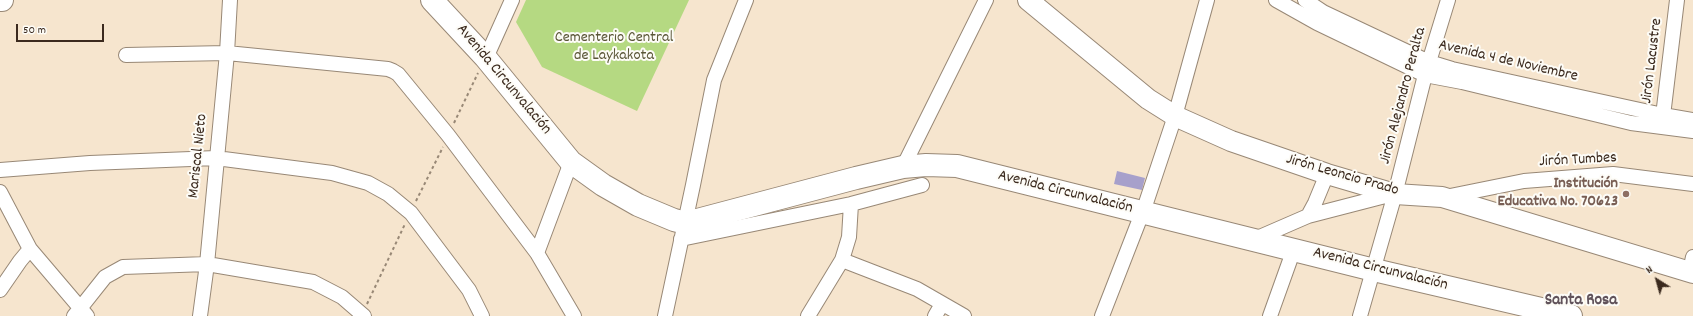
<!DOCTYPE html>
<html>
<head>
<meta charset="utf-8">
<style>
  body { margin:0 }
  #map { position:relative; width:1693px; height:316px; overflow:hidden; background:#f6e5ce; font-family:Dekko,sans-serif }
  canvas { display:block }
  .north { position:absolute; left:1637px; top:260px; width:40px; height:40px; -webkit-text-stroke:3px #fdfcf7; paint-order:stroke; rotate:323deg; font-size:11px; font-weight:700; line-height:16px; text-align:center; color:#3b2a1e }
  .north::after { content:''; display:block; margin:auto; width:14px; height:18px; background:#3b2a1e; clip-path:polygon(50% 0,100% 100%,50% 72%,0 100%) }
  .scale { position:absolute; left:16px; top:24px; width:88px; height:18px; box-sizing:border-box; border:2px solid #3b2a1e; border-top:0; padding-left:5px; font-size:12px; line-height:14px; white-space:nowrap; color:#3b2a1e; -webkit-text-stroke:3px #fdfcf7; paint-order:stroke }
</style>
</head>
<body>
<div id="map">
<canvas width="1693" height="316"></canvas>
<div class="north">N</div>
<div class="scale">50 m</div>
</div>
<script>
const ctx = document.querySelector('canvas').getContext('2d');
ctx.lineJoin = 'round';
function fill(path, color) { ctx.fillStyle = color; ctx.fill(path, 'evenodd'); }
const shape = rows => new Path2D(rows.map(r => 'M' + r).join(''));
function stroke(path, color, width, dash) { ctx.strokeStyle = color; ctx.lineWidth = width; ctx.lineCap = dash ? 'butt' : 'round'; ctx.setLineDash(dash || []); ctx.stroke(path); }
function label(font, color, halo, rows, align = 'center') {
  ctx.font = font + ' Dekko,sans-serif'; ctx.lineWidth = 4; ctx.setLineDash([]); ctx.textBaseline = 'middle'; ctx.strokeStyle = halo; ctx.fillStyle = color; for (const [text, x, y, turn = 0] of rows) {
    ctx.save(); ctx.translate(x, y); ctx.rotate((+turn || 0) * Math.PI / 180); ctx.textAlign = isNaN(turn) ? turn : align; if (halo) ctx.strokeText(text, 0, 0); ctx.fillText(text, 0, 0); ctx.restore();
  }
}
fill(shape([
  [526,0,689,0,637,111,542,67,516,22]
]), '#b5d982');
fill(shape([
  [1117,171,1145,178,1142,190,1114,184]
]), '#a7a0cb');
const street = shape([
  [1276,0,1317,23,1425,75,1462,82,1631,123,1693,131],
  [1305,0,1323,12,1429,62,1452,69,1663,115,1693,120],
  [126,55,227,53,388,69,393,71,398,74,448,135,537,253,574,316],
  [485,57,490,49,512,0],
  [1662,124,1677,0],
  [903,167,986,0],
  [0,170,90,163,216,158,332,173,368,183,388,194,411,213,469,290,482,316],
  [0,192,30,249,87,316],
  [1445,197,1524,181,1613,174,1693,184],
  [1308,216,1315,203,1327,174],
  [681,239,851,204,922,185],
  [1255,239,1308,216,1393,194],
  [537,253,571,162],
  [842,260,917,289,964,316],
  [1690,271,1693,257],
  [0,290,20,261,30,249],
  [74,316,105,277,123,267,207,264,313,282,342,297,364,316],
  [200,316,207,264,227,53,230,0],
  [665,316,693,185,714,80,746,0],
  [808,316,842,260,849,237,851,204],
  [935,316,942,304],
  [1102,316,1146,203,1175,116,1207,0],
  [1270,316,1294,249],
  [1360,316,1395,194,1425,75,1448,0]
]);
const secondary = shape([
  [1028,0,1148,99,1175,116,1231,141,1327,174,1395,194,1442,197,1693,273]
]);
const highway = shape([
  [0,0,2,0],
  [432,0,485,57,571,162,603,185,638,205,674,220,686,223,856,178,903,167,926,165,957,166,1374,270,1571,316]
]);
stroke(street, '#988876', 16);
stroke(secondary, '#988876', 22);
stroke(highway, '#988876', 24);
stroke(shape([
  [454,123,478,73],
  [416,201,443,147],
  [367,304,405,224]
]), '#988876', 2, [3, 3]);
stroke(street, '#fff', 14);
stroke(secondary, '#fff', 20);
stroke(highway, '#fff', 22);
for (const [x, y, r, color] of [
  [1626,194,4,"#8d6e63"]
]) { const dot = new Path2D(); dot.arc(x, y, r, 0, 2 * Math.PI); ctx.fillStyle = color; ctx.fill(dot); stroke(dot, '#fdfcf7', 1.5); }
label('16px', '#5a5637', '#fdfcf7', [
  ["Cementerio Central",614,39],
  ["de Laykakota",614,57]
]);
label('16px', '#3b2a1e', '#fdfcf7', [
  ["Jirón Lacustre",1653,61,-83],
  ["Avenida 4 de Noviembre",1508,62,13],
  ["Avenida Circunvalación",503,80,50],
  ["Jirón Alejandro Peralta",1404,96,-75],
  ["Mariscal Nieto",199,156,-84],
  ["Jirón Tumbes",1578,161,-3],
  ["Jirón Leoncio Prado",1342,176,16],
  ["Avenida Circunvalación",1065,193,14],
  ["Avenida Circunvalación",1380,270,14]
]);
label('bold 16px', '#785e54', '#fdfcf7', [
  ["Institución",1618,185],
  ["Educativa No. 70623",1618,203]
], 'right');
label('bold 17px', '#61535b', '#fdfcf7', [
  ["Santa Rosa",1581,302]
]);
</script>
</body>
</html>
